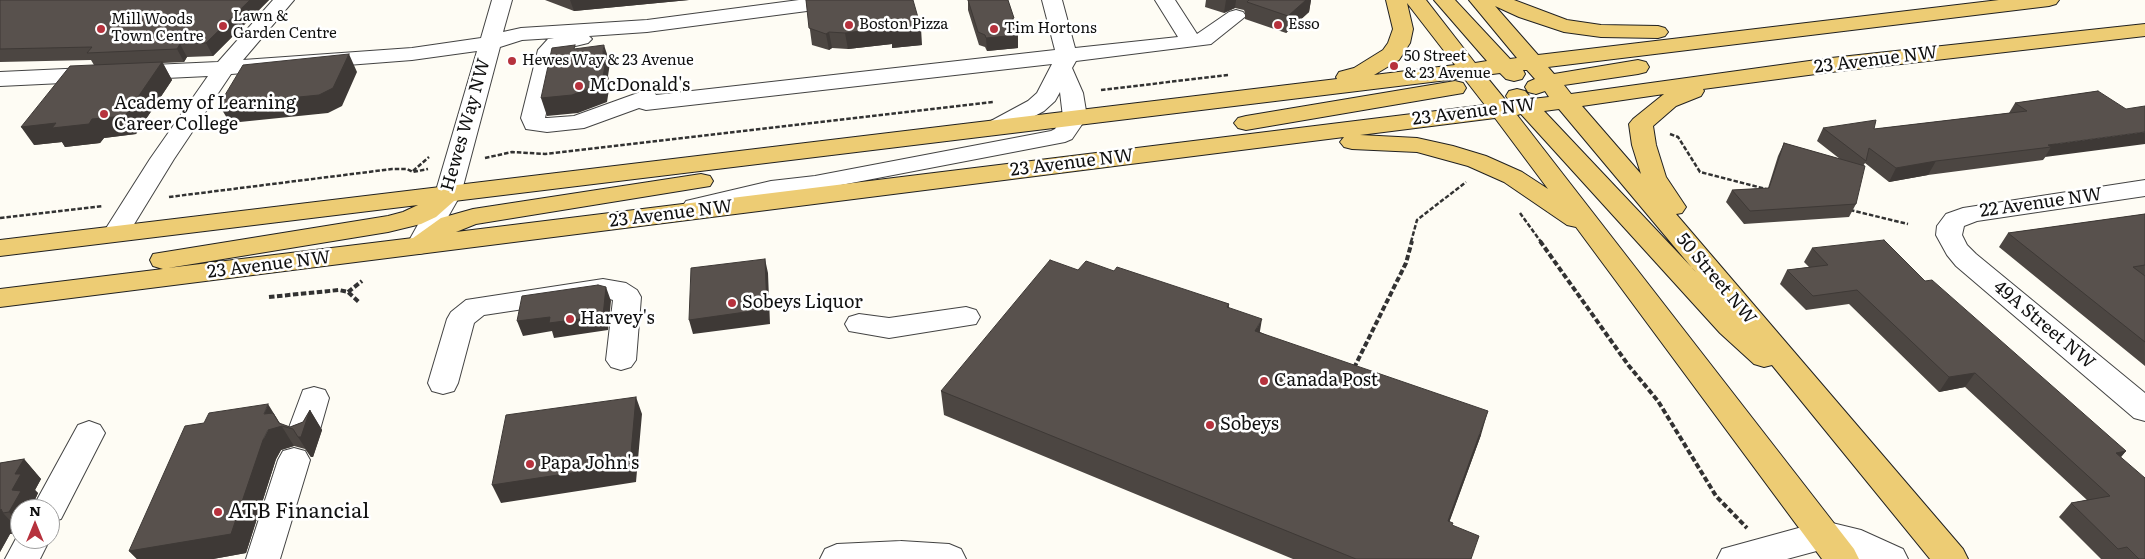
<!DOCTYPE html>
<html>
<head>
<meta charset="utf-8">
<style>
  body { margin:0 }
  #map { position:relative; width:2145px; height:559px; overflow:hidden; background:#fefcf4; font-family:Literata,serif }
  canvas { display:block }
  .north { position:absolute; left:10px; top:499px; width:50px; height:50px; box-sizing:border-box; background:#fff; border:1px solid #9f9f9f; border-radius:50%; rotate:0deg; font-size:14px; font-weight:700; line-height:20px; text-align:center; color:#101010 }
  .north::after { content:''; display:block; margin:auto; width:18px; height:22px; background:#b6323d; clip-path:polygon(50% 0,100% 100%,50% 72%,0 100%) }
</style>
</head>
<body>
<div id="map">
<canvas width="2145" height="559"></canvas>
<div class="north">N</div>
</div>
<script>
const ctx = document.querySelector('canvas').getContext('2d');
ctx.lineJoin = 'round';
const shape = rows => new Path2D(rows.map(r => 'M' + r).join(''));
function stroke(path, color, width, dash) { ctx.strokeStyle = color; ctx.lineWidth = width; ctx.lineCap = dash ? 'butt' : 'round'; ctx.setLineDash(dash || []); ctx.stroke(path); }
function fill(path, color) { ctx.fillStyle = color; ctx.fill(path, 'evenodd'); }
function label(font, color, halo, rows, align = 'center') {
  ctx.font = font + ' Literata,serif'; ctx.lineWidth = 5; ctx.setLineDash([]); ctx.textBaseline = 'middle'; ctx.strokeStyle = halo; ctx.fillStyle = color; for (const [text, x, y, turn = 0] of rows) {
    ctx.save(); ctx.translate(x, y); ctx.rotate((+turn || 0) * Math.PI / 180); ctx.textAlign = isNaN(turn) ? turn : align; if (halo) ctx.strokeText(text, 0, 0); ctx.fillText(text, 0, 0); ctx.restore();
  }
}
const minor = shape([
  [273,0,294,0,243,60,412,48,481,38,492,0,512,0,503,32,521,28,647,20,799,0,855,0,852,4,845,6,647,32,589,36,592,39,588,43,563,49,559,52,545,118,547,118,574,116,646,90,654,92,656,95,1055,50,1042,0,1062,0,1075,48,1178,37,1155,0,1175,0,1197,34,1229,12,1236,10,1243,12,1246,16,1211,44,1076,61,1072,68,1083,93,1087,117,1072,139,1065,142,815,190,771,197,695,215,686,213,682,207,686,201,771,181,815,176,1051,131,1055,129,1063,117,1060,92,1055,101,1044,111,1005,132,997,134,989,132,985,127,989,122,1028,101,1037,93,1052,64,646,110,639,108,584,128,547,132,526,129,521,118,538,50,548,39,554,38,522,40,500,47,461,194,428,252,419,254,410,252,406,246,435,194,477,51,412,60,231,74,174,159,125,239,116,241,107,239,103,233,150,159,208,76,0,86,0,72,218,62,273,0],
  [2145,180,2145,196,1977,221,1964,226,1962,235,1967,245,1976,254,2145,393,2145,421,2134,418,1956,266,1947,255,1936,235,1937,226,1946,214,1963,208,2145,180],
  [603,279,626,283,637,290,641,297,636,360,631,367,621,370,611,367,606,360,613,300,603,297,484,315,474,323,458,383,454,391,443,394,432,391,428,383,447,319,451,312,466,300,603,279],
  [966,307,976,310,980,317,976,324,889,338,849,331,845,324,849,317,859,314,889,318,966,307],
  [314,387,325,390,329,398,319,433,314,441,303,445,292,441,287,433,303,390,314,387],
  [89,421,100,425,105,433,61,519,50,522,50,509,32,509,78,425,89,421],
  [294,448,305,451,310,460,280,559,246,559,278,460,283,451,294,448],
  [1824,521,1861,530,1903,549,1908,559,1856,559,1843,553,1824,549,1787,559,1717,559,1722,549,1824,521],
  [20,531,20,539,50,539,40,559,5,559,20,531],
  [901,541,949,544,961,549,966,559,820,559,825,549,837,544,901,541]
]);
const major = shape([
  [1386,0,1426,0,1475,63,1487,61,1434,0,1455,0,1510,59,1517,58,1469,0,1514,0,1567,20,1601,25,1658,26,1665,28,1668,32,1665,36,1658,38,1601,37,1564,32,1519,17,1495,6,1538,55,1999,0,2059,0,2056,4,2049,6,1548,67,1554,74,1638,60,1646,62,1649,67,1646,72,1638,74,1564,85,1571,94,1831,58,2145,24,2145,36,1831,72,1703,89,1704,91,1701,96,1676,106,1653,126,1656,145,1666,177,1686,207,1682,213,1676,214,1963,549,1968,559,1930,559,1772,365,1764,367,1754,364,1720,333,1521,114,1517,115,1854,549,1859,559,1822,559,1576,227,1567,225,1504,182,1468,166,1417,152,1352,149,1344,147,1340,142,1344,137,0,307,0,289,163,269,153,266,150,260,153,254,388,216,403,212,418,205,0,256,0,240,1337,79,1336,77,1339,72,1354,68,1383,50,1388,43,1393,29,1386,0],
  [1407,3,1455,65,1374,75,1399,60,1410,43,1413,29,1407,3],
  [1523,70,1527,70,1535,79,1528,82,1525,87,1528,92,1536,94,1545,91,1549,97,1532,99,1525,91,1517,89,1509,91,1506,96,1510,102,1507,102,1485,75,1500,73,1506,79,1514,81,1522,79,1525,74,1523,70],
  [1464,78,1485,105,456,232,476,224,710,186,713,181,710,176,701,174,473,209,441,218,413,238,168,268,388,232,421,224,436,217,454,201,1464,78],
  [1664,94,1633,119,1629,124,1632,145,1641,174,1582,106,1664,94],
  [1559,109,1693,269,1696,272,1544,111,1559,109],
  [1495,118,1548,189,1522,172,1486,156,1453,146,1417,138,1360,135,1495,118],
  [1455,81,1463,83,1466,88,1463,93,1246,130,1238,128,1234,123,1238,118,1246,116,1455,81]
]);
stroke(minor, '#434343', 2);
stroke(major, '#212121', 2);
stroke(shape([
  [1101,90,1228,75],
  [1670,134,1678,137,1700,172,1766,189],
  [485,158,512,152,545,154,993,102],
  [413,171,429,157],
  [169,197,392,169,407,169,413,172,428,169],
  [1850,210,1908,224],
  [1520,213,1541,242],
  [0,218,103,206],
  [1411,242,1417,220,1466,182]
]), '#323232', 2.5, [4.5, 2]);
stroke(shape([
  [1540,241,1629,366,1658,401,1716,496,1747,528],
  [348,292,362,281],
  [269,297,339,290,348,292,360,303],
  [1354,368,1406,263,1412,241]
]), '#323232', 4, [5.5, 2.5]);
fill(minor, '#fff');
fill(major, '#edcc74');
fill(shape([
  [0,0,269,0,213,56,187,57,184,62,163,63,172,80,136,134,104,138,100,143,65,147,62,142,34,145,94,65,91,60,0,62],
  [545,0,689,0,574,11],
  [806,0,922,45,892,48,892,44,848,49,832,48,829,50,812,45],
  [968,0,1008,0,1018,35,1018,48,987,51,985,47,979,45,968,10],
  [1206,0,1311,0,1309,12,1286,33,1245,19,1245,13,1244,10,1235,8,1224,13,1205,7],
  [2098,91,2043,160,1928,175,1889,182,1865,163,1863,166,1856,204,1849,217,1744,224,1726,202,1732,190,1768,188,1778,156,1784,143,1840,159,1817,141,1823,128,1874,129,2009,113,2015,103],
  [2145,214,2145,366,1999,247,2008,233],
  [1812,248,1925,281,2126,451,2121,457,2145,559,2101,559,2059,517,2071,503,2087,500,1965,387,1939,392,1849,304,1806,310,1780,284,1787,270,1809,267,1804,262],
  [1078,270,1114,271,1229,304,1229,308,1260,332,1481,435,1449,522,1471,559,1293,559,944,415,941,391],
  [310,410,322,430,313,457,311,457,305,449,294,446,281,450,276,459,246,553,213,559,137,559,129,551,281,424,290,427,303,422],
  [24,459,41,479,35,490,38,493,33,504,37,509,20,509,20,531,19,530,16,534,10,534,0,552,0,463]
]), '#4c4642');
fill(shape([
  [250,0,269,0,213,56,206,43],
  [570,0,689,0,574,11],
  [1226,0,1236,0,1235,8,1224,13],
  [1306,0,1311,0,1309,12,1286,33,1288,16],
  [891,27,921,28,922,45,892,48,892,44,848,49,845,33],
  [829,32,832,48,829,50,826,34],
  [1018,35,1018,48,987,51,986,38],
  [180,44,187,57,184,62,177,49],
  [604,45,610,63,608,76,610,83,607,102,578,113,547,116,541,98,601,65],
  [349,54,357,72,342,106,328,113,230,123,219,105],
  [162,62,172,80,136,134,104,138,100,143,65,147,62,142,34,145,21,127],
  [2145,132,2145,144,2045,157,2051,147,2048,145],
  [1936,161,1928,175,1889,182,1896,168],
  [765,259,768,273,770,324,693,334,689,320],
  [606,287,611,301,608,330,554,338,552,331,523,336,517,321],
  [1262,319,1258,343,1255,331],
  [1975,373,1965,387,1939,392,1949,377],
  [636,397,642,414,636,482,501,503,492,485],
  [268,404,294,446,281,450,276,459,246,553,213,559,137,559,129,551,263,440,268,430,264,414],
  [310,410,322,430,313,457,311,457,298,437],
  [1488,411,1481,435,1441,545,1448,521],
  [2126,451,2114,465,2116,453],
  [24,459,41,479,35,490,38,493,33,504,37,509,20,509,20,525,9,512,15,474],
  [1,509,3,513,19,530,16,534,10,534,0,552,0,511]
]), '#3e3936');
const building = shape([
  [0,0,250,0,206,43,180,44,177,49,87,53,92,47,0,49,0,0],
  [806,0,913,0,921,28,890,32,891,27,845,33,829,32,826,34,809,28,806,0],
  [968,0,1008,0,1014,18,1012,19,1018,35,986,38,985,35,978,32,968,0],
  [1249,0,1306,0,1288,16,1247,2,1249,0],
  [575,45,574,49,604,45,601,65,605,65,602,84,572,95,541,98,552,48,575,45],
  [349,54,333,88,319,95,219,105,243,65,349,54],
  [162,62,125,116,92,119,89,124,52,128,56,123,21,127,70,66,162,62],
  [2098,91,2126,109,2145,106,2145,132,2048,145,2051,147,1936,161,1896,168,1869,148,1866,161,1823,128,1876,120,1874,129,2027,111,2015,103,2098,91],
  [1784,143,1865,166,1856,204,1750,211,1732,190,1769,188,1784,143],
  [2145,214,2145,265,2133,267,2145,276,2145,342,2008,233,2145,214],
  [1884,240,1925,281,1932,280,2126,451,2116,453,2145,478,2145,559,2139,559,2127,547,2118,549,2071,503,2110,496,1975,373,1949,377,1857,290,1813,296,1787,270,1828,265,1812,248,1884,240],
  [765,259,767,309,689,320,691,268,765,259],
  [1050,260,1078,270,1086,261,1114,271,1117,267,1229,304,1227,307,1262,319,1255,331,1488,411,1448,521,1453,523,1452,525,1479,536,1471,559,1356,559,941,391,1050,260],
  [598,285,606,287,603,316,549,323,550,317,517,321,522,296,598,285],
  [636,397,630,464,492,485,506,415,636,397],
  [268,404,264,414,273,413,279,423,290,427,303,422,310,410,301,437,298,437,293,429,282,426,268,430,263,440,231,534,129,551,185,426,204,423,209,413,268,404],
  [24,459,15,474,21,474,12,490,21,491,9,512,3,513,1,509,0,511,0,463,24,459]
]);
fill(building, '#58514d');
stroke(building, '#3e3936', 1);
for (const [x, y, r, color] of [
  [849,25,5,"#b6323d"],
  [1278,25,5,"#b6323d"],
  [223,26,5,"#b6323d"],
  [101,29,5,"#b6323d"],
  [994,29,5,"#b6323d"],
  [512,61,5,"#b6323d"],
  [1394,66,5,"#b6323d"],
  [579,86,5,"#b6323d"],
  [104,114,5,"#b6323d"],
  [732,303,5,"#b6323d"],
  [570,319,5,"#b6323d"],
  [1264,381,5,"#b6323d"],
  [1210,425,5,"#b6323d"],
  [530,464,5,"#b6323d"],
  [218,512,5,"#b6323d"]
]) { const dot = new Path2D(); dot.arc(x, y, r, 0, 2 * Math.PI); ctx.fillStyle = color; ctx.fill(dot); stroke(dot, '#fff', 2); }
label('15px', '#101010', '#fff', [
  ["Lawn &",233,17],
  ["Garden Centre",233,34],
  ["Mill Woods",111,20],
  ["Town Centre",111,37],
  ["Boston Pizza",859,25],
  ["Esso",1288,25],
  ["Tim Hortons",1004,29],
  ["50 Street",1404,57],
  ["& 23 Avenue",1404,74],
  ["Hewes Way & 23 Avenue",522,61]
], 'left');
label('18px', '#101010', '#fff', [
  ["23 Avenue NW",1876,60,-7],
  ["23 Avenue NW",1474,112,-7],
  ["Hewes Way NW",466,125,-74],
  ["23 Avenue NW",1072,163,-7],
  ["22 Avenue NW",2041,203,-8],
  ["23 Avenue NW",671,214,-7],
  ["23 Avenue NW",269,265,-7],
  ["50 Street NW",1716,279,50],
  ["49A Street NW",2044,325,40]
]);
label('18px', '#101010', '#fff', [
  ["McDonald's",589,86],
  ["Academy of Learning",114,104],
  ["Career College",114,125],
  ["Sobeys Liquor",742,303],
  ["Harvey's",580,319],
  ["Canada Post",1274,381],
  ["Sobeys",1220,425],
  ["Papa John's",540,464]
], 'left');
label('21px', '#101010', '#fff', [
  ["ATB Financial",228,512]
], 'left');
</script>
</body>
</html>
